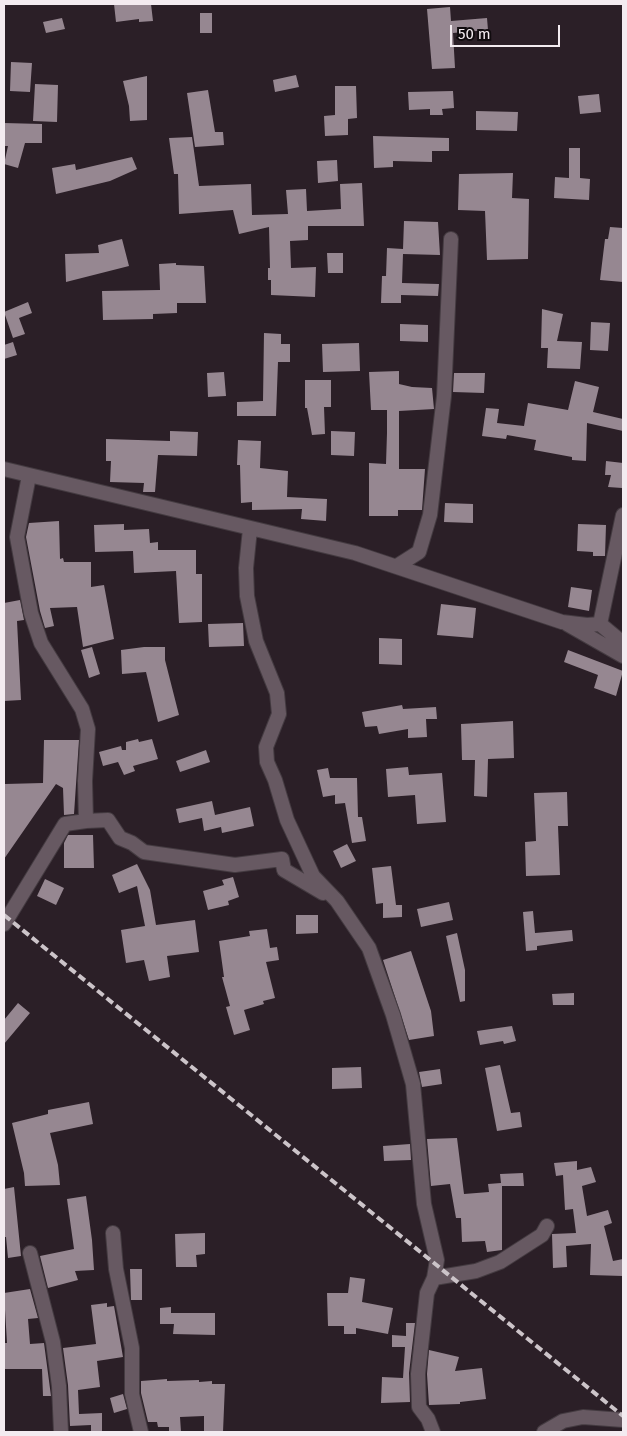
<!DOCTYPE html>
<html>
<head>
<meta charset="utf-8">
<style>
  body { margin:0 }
  #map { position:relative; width:627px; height:1436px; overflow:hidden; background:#2b1f27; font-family:"Fira Sans",sans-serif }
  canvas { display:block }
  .frame { position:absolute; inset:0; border:5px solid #f3ebf0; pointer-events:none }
  .scale { position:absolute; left:450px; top:25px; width:110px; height:22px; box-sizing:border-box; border:2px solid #f3ebf0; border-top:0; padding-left:6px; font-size:15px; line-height:18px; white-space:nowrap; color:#f3ebf0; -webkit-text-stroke:4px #100b0e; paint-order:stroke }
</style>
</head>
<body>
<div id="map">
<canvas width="627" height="1436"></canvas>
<div class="frame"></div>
<div class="scale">50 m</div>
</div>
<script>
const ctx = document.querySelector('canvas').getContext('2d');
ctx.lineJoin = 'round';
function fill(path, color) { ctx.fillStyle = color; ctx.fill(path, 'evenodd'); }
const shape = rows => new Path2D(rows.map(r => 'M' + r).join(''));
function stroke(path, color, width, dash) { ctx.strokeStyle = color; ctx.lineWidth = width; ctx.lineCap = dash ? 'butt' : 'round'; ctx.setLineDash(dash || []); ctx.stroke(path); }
fill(shape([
  [114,4,151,4,153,21,139,22,139,19,116,22],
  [450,7,451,21,487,18,488,30,453,33,455,68,432,69,427,9],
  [200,13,212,13,212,33,200,33],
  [62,18,65,29,46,33,43,22],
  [11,62,32,63,30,92,10,91],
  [296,75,299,87,275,92,273,80],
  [147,76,147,120,130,121,129,106,123,81],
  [35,84,58,85,57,122,33,121],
  [335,86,356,86,357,118,348,119,348,135,325,136,324,116,335,115],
  [208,90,215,132,223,132,224,145,195,147,187,93],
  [453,91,454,108,442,109,443,115,430,115,430,109,409,110,408,92],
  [599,94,601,112,580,114,578,96],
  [476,111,518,112,517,131,476,130],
  [4,123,42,124,42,143,25,143,18,168,4,164,8,146,4,146],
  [373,136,449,138,449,151,432,151,432,162,393,161,393,167,374,168],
  [192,137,199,186,251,184,252,215,288,214,286,190,306,189,307,211,341,209,340,184,362,183,364,226,308,226,308,240,290,241,291,268,316,267,315,297,271,295,271,280,268,280,268,268,270,268,269,227,239,234,233,210,179,214,178,174,174,174,169,138],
  [569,148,580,148,580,178,590,179,589,200,554,198,555,177,569,178],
  [132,157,137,169,110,181,56,194,52,168,75,164,76,170],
  [337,160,338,181,318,183,317,161],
  [513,173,512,198,529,199,528,259,487,260,485,211,458,210,459,174],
  [404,221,438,222,440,255,403,254,402,283,439,284,438,296,401,295,401,303,381,303,382,276,386,276,387,248,403,249],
  [610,227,623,228,623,282,600,280,605,239,608,239],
  [122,239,129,266,66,282,65,254,99,253,98,245],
  [327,253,343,253,343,273,328,273],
  [176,263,176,265,204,266,206,303,177,303,177,313,153,314,153,319,103,320,102,291,160,290,159,264],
  [28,302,32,313,19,318,25,334,13,338,4,312],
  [542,309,563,314,557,341,582,342,580,369,547,368,548,348,541,348],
  [591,322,610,323,608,351,590,350],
  [400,324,428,325,428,342,400,341],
  [264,333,281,334,281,344,290,344,290,362,278,362,276,416,237,416,237,402,263,401],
  [13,342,17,355,4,359,4,345],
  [359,343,360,371,323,372,322,344],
  [399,371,399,384,412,387,432,388,434,409,399,411,399,469,425,469,422,510,398,510,398,516,369,516,369,463,386,464,387,433,387,410,371,410,369,372],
  [224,372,226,396,208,397,207,373],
  [454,373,485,373,484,393,453,392],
  [305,380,331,380,331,407,324,407,325,434,312,435,307,408,305,408],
  [575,381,599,387,593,412,623,419,623,431,587,423,586,461,572,460,572,457,534,450,536,440,507,435,506,439,482,436,486,408,499,409,497,423,524,426,528,403,568,410],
  [170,431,198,432,197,456,158,455,155,492,143,492,144,483,110,482,111,461,106,461,106,439,170,441],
  [331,431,355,432,354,456,331,455],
  [238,440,261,441,260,468,288,471,287,497,327,499,326,521,301,519,302,509,252,510,252,502,241,503,240,465,237,465],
  [606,461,623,463,622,488,608,487,611,475,605,475],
  [445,503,473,504,473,523,444,522],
  [59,521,60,559,63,558,64,562,91,562,91,587,104,585,114,639,83,647,77,607,50,608,54,626,45,628,40,611,26,537,29,523],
  [124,524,124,530,149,529,150,543,158,542,158,550,196,550,196,574,202,574,202,622,179,623,176,571,134,573,133,551,95,552,94,525],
  [578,524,606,525,605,556,593,556,593,552,577,551],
  [571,587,592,590,589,611,568,607],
  [20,600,24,620,17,621,21,700,4,701,4,603],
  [441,604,476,608,473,638,437,635],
  [243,623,244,646,209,647,208,624],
  [379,638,402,639,402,665,379,664],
  [92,647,100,674,89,678,81,650],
  [144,647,165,647,165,660,179,715,158,722,146,672,122,674,121,650],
  [568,650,623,671,616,696,594,688,598,675,564,662],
  [402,705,403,709,436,707,437,719,426,719,427,737,408,738,408,729,379,734,377,726,365,727,362,712],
  [513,721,514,758,488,759,487,797,474,796,475,760,462,760,461,724],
  [138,739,139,742,152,739,158,759,133,766,135,771,124,775,118,762,103,766,99,752,121,746,122,750,126,750,126,742],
  [44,740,79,740,74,814,64,815,63,788,56,784,4,859,5,784,43,783],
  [206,750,210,762,180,772,176,761],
  [408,767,409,775,442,773,446,822,417,824,415,795,388,797,386,769],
  [328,768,330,778,357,778,358,817,362,817,366,841,352,843,345,803,335,804,335,795,323,797,317,770],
  [567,792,568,826,558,826,560,875,526,876,525,842,536,841,534,793],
  [212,801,215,815,250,807,254,826,222,833,221,827,204,831,202,818,179,823,176,809],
  [68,835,93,835,94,868,64,868,64,843],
  [347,844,356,861,341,868,333,851],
  [137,864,150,890,156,925,195,920,199,952,167,956,170,977,149,981,144,960,126,963,121,930,145,926,137,886,119,893,112,875],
  [391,866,396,905,402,905,402,917,383,918,383,903,376,904,372,868],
  [233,877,239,897,228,901,229,905,208,910,203,891,224,885,222,880],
  [45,879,64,888,56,905,37,896],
  [449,902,453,920,421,927,417,909],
  [533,911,535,933,572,930,573,941,537,946,537,950,526,951,523,912],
  [296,915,318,915,318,933,296,934],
  [267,929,270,948,277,947,279,960,266,962,275,998,263,1001,264,1004,244,1010,250,1030,234,1035,226,1007,230,1006,222,977,224,977,219,941,250,936,249,931],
  [457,933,465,970,465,1001,460,1002,446,936],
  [411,951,431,1011,434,1036,409,1040,383,960],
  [574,993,574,1005,553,1005,552,994],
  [18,1003,30,1013,4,1044,4,1020],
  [512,1026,516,1041,504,1044,503,1041,480,1045,477,1031],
  [500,1065,511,1113,520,1112,522,1127,497,1131,485,1068],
  [361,1067,362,1088,332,1089,332,1068],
  [440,1069,442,1084,422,1087,419,1072],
  [89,1102,93,1124,50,1133,58,1165,60,1185,25,1186,24,1173,12,1123,48,1114,48,1110],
  [457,1138,464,1194,489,1192,488,1184,501,1183,500,1174,523,1173,524,1186,502,1186,502,1250,487,1252,485,1241,462,1242,461,1218,456,1218,450,1184,431,1186,427,1139],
  [410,1144,411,1160,384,1161,383,1146],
  [577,1161,577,1170,591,1167,596,1182,582,1186,587,1216,608,1210,612,1223,604,1226,613,1261,623,1259,623,1276,590,1275,591,1244,566,1246,567,1267,553,1268,552,1234,576,1233,573,1209,565,1210,563,1175,556,1176,554,1163],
  [14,1187,21,1256,8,1258,6,1237,4,1237,4,1189],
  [86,1196,92,1240,94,1270,75,1271,78,1280,48,1288,40,1256,74,1249,67,1199],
  [205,1233,205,1254,196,1255,197,1267,176,1267,175,1234],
  [130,1269,142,1269,142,1300,131,1300],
  [350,1277,365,1279,362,1302,393,1308,388,1334,356,1328,356,1334,344,1334,344,1326,328,1326,327,1293,348,1293],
  [30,1289,38,1318,28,1319,30,1344,44,1343,51,1396,43,1396,42,1369,4,1369,4,1343,7,1343,4,1293],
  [107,1303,107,1307,114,1306,123,1357,97,1361,100,1387,78,1390,79,1414,102,1413,102,1432,91,1432,91,1425,70,1426,68,1385,63,1348,96,1344,91,1305],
  [171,1307,171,1313,215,1313,215,1335,173,1334,174,1324,160,1324,160,1308],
  [406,1323,415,1323,409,1373,410,1402,381,1403,382,1377,403,1378,405,1347,392,1347,392,1335,406,1336],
  [429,1350,459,1357,455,1371,482,1368,486,1399,460,1402,460,1404,429,1405,427,1374],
  [167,1379,167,1381,199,1380,199,1382,212,1381,212,1384,225,1384,223,1432,204,1432,204,1416,180,1417,181,1432,169,1432,169,1427,158,1427,157,1422,148,1422,141,1393,141,1381],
  [123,1394,127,1409,114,1413,110,1398]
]), '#968791');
const minor = shape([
  [4,469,355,553,562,622,587,625,600,624,618,639,623,641],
  [29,476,17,537,31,613,41,643,82,709,88,729,85,781,86,821],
  [250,529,246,568,247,596,256,641,277,693,279,714,266,747,267,762,275,780,287,820,313,876,337,901,369,948,393,1015,413,1084,424,1204,437,1260,434,1278,427,1293,418,1374,419,1407,428,1419,433,1432],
  [397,566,419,552,430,515,444,396,451,239],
  [567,624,623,656],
  [600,624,623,515],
  [4,924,65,824,86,821,108,820,120,838,132,843,144,852,235,865,282,859,284,870,323,893],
  [113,1233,116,1269,132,1348,132,1394,141,1432],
  [30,1253,53,1342,59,1386,61,1432],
  [434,1278,476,1271,500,1262,542,1235,547,1226],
  [544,1432,563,1421,583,1417,623,1420]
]);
stroke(minor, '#443b41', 16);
stroke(minor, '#675962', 14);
stroke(shape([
  [4,915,623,1416]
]), '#ccc4c9', 4, [8, 4]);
</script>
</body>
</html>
